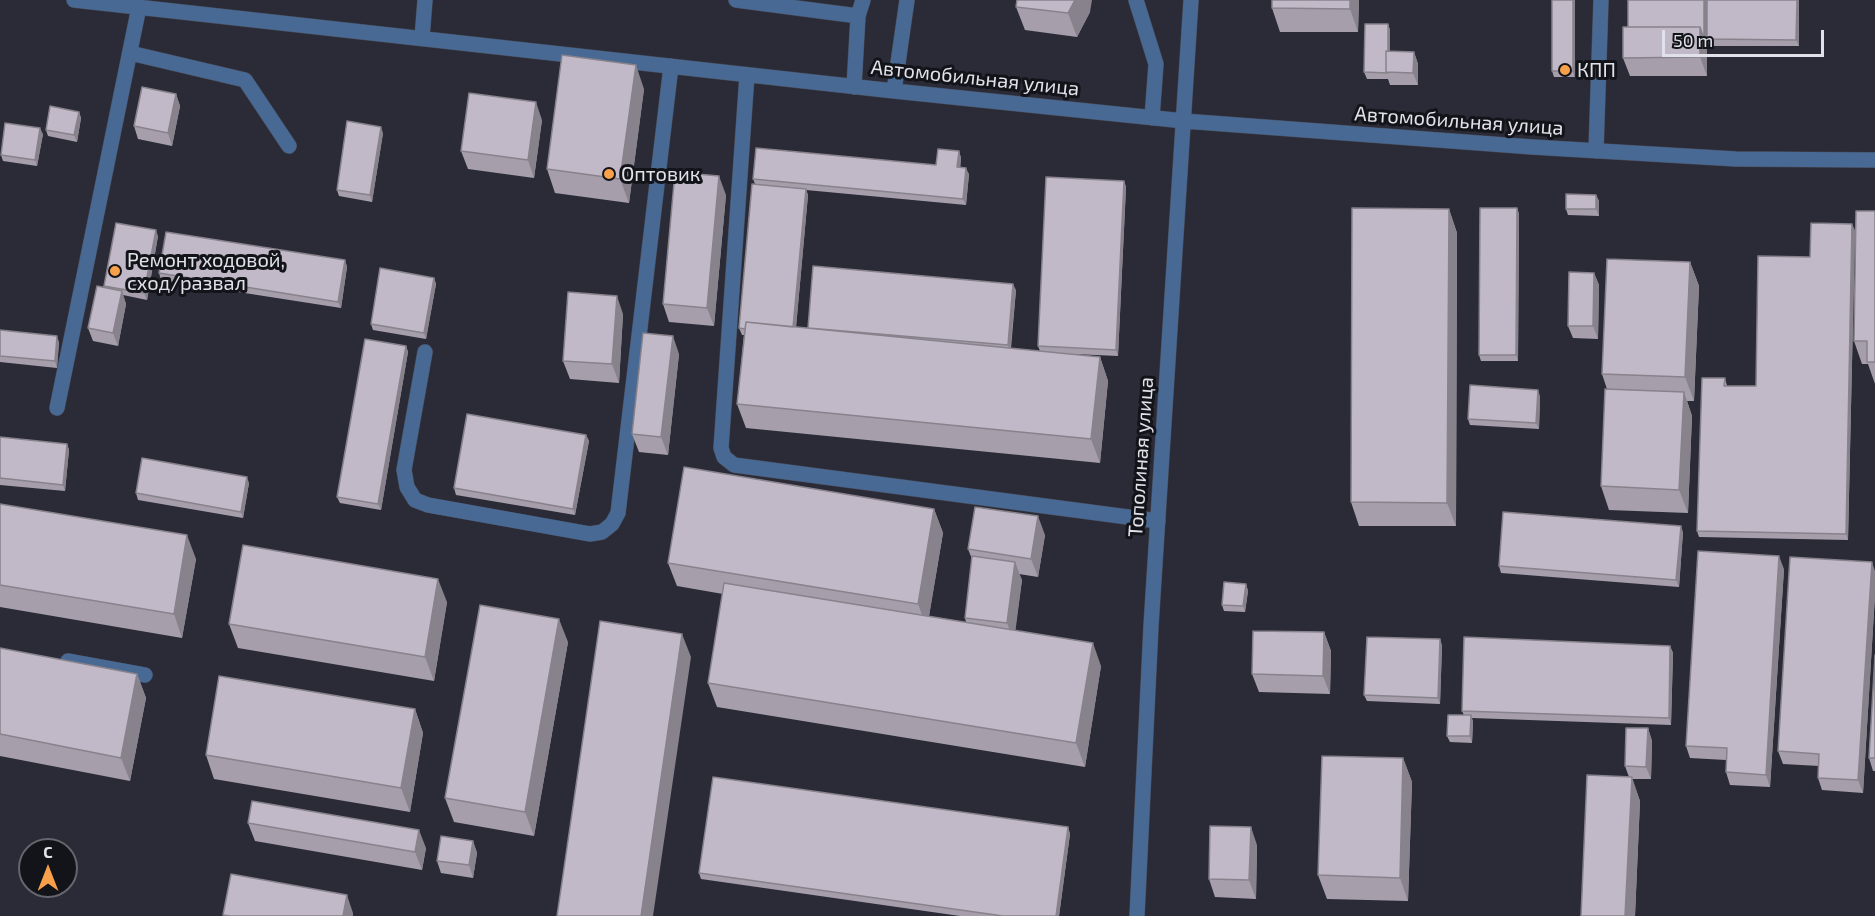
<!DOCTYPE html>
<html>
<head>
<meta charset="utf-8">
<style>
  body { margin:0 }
  #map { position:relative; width:1875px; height:916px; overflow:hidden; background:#2a2b37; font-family:"Exo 2",sans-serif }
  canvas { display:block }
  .north { position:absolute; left:18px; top:838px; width:60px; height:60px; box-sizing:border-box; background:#131419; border:2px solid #65666d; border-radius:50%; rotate:0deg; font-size:16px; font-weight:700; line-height:24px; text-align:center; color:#e1e1ea }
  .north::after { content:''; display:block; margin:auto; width:21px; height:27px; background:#f8a14a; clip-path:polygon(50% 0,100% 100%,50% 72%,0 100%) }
  .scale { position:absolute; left:1662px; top:30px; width:162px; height:27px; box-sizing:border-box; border:3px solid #e1e1ea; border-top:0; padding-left:8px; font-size:18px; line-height:21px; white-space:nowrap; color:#e1e1ea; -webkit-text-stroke:4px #131419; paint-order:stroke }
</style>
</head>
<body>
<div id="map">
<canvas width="1875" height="916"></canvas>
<div class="north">С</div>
<div class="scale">50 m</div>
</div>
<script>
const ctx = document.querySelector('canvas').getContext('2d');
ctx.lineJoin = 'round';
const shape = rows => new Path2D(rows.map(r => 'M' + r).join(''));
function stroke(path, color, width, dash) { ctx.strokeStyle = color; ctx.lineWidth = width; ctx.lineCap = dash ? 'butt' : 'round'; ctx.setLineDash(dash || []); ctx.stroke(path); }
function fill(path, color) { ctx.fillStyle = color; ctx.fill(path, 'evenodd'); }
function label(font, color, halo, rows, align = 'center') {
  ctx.font = font + ' "Exo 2",sans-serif'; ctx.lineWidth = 6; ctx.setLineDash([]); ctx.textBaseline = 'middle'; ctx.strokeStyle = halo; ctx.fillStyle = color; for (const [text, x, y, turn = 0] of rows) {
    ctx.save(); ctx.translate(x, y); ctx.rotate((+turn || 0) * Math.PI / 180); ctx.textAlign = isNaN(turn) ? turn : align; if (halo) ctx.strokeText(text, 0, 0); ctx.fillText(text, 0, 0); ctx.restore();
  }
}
const minor = shape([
  [74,0,894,91,1184,121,1532,147,1736,159,1875,160],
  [736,0,858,16,854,87],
  [1136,0,1156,64,1152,118],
  [858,16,863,0],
  [422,38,425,0],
  [130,53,245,80,289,146],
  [747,75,721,448,724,457,734,465,1158,521],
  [894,91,907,0],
  [1596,151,1601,0],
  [425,352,404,470,407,487,415,500,428,505,590,534,602,532,612,524,618,513,671,66],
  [57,408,139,7],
  [68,661,145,675],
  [1137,916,1151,626,1191,0]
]);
stroke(minor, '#474854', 16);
stroke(minor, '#476993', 15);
fill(shape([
  [1272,0,1359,0,1358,32,1280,32,1272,8],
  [1552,0,1575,77,1554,77,1552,71],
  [1707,0,1707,76,1630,76,1623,58,1628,27],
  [1707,0,1799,0,1799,46,1709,46,1707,39],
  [1016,7,1090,12,1077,37,1025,30],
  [1388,24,1390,30,1390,51,1414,52,1418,64,1418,85,1390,85,1388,79,1367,79,1364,72],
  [644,89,629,203,555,193,547,169],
  [176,94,180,106,172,146,138,139,134,126],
  [79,112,81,118,77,142,48,136,46,130],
  [542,120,534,178,468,169,461,151],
  [383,133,372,202,339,196,337,190],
  [43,134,37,166,3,161,1,155],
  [959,151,961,158,960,167,969,174,966,205,806,190,808,195,796,327,808,328,1016,290,1011,348,1040,351,1038,346,1124,181,1126,187,1118,356,1074,354,1100,357,1108,381,1100,463,746,428,737,404,744,335,742,335,739,328,755,184,753,179,936,165],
  [726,195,714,326,669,322,663,304],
  [1596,195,1599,201,1599,216,1568,215,1566,209],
  [1517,208,1519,214,1518,361,1481,361,1479,355],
  [1449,209,1457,233,1456,526,1359,526,1351,502],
  [1875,211,1875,384,1868,364,1862,364,1854,341],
  [1855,230,1848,540,1699,537,1697,531,1725,378,1727,386,1756,386,1810,257],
  [158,236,147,300,123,295,126,304,118,346,93,341,88,328,105,288,104,286],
  [345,260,347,267,341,308,161,280,159,273],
  [1690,262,1699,286,1694,401,1687,401,1692,416,1688,513,1609,510,1601,486,1607,389,1602,374],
  [1594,273,1599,285,1598,339,1573,338,1568,326],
  [434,278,436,284,426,339,373,330,371,324],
  [623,314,619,383,570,379,563,361],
  [0,330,59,342,57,368,0,362],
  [406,346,408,352,381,510,340,503,337,497],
  [679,354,668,455,639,452,632,434],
  [1540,396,1539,429,1470,425,1468,419],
  [586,435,589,441,575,515,456,495,454,488],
  [0,437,67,444,69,450,65,491,0,485],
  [249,483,243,518,138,500,136,493],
  [0,504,196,559,182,638,0,607],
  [934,509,943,533,929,616,966,622,965,618,972,559,968,549,1045,535,1038,577,1019,574,1022,580,1015,630,1101,666,1085,767,717,707,708,683,723,594,677,586,668,563],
  [1683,532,1679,587,1501,573,1499,566],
  [1784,569,1770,787,1730,785,1726,772,1726,760,1690,758,1686,746],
  [1875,571,1875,595,1863,793,1822,790,1818,778,1819,766,1783,764,1778,751],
  [1246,584,1248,591,1245,612,1224,611,1222,605],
  [447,602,434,681,238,648,229,624],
  [1324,632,1331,651,1330,694,1259,692,1252,674],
  [1440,639,1442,646,1440,704,1367,701,1364,695],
  [568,642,534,836,454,822,445,798],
  [1670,646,1673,653,1671,725,1472,718,1473,722,1472,743,1450,742,1447,736,1464,715,1462,711],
  [0,648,137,674,146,698,130,781,0,756],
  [1875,655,1875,771,1873,771,1869,758],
  [415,709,423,733,410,812,214,779,206,755],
  [1648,728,1652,741,1651,779,1632,779,1640,801,1635,916,1581,916,1629,777,1625,766],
  [1403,758,1412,782,1408,901,1327,899,1318,875],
  [248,823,426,848,422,870,255,841],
  [1068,827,1070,834,1059,916,960,916,701,879,699,873],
  [473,841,477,853,473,878,441,873,437,861],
  [1257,845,1256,899,1215,897,1209,879]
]), '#a69fab');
fill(shape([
  [1075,0,1092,0,1090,12,1077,37,1068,13],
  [1350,0,1359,0,1358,32,1350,9],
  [1573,0,1575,0,1575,77,1573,71],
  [1704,0,1707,0,1707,76,1700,57,1700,27],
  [1797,0,1799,0,1799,46,1796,40],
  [1388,24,1390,30,1390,72,1388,72],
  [1414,52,1418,64,1418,85,1413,73],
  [636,65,644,89,629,203,620,179],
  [176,94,180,106,172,146,168,133],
  [536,102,542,120,534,178,528,160],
  [79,112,81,118,77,142,74,135],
  [381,127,383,133,372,202,370,195],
  [40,128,43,134,37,166,35,160],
  [959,151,961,158,960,173,957,167],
  [966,168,969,174,966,205,963,199],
  [719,176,726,195,714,326,707,308],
  [1124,181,1126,187,1118,356,1116,350],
  [806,189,808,195,795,339,793,333],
  [1596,195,1599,201,1599,216,1596,209],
  [1517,208,1519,214,1518,361,1516,355],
  [1449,209,1457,233,1456,526,1447,503],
  [1852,224,1855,230,1848,540,1846,534],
  [156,230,158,236,147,300,144,293],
  [345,260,347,267,341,308,338,302],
  [1690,262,1699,286,1694,401,1685,377],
  [1594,273,1599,285,1598,339,1593,326],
  [434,278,436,284,426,339,424,333],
  [1013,284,1016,290,1010,352,1008,345],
  [122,291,126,304,118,346,113,333],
  [617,296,623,314,619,383,612,364],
  [57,336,59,342,57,368,55,361],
  [673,336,679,354,668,455,661,437],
  [406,346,408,352,381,510,378,504],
  [1100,357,1108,381,1100,463,1091,439],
  [1538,390,1540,396,1539,429,1536,423],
  [1684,392,1692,416,1688,513,1679,490],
  [586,435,589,441,575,515,573,509],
  [67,444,69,450,65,491,63,485],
  [247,477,249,483,243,518,241,512],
  [934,509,943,533,927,628,918,604],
  [1038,516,1045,535,1038,577,1031,559],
  [1681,526,1683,532,1679,587,1676,580],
  [187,535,196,559,182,638,174,614],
  [1779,556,1784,569,1770,787,1766,775],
  [1015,562,1022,580,1014,642,1007,623],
  [1872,562,1875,571,1875,595,1863,793,1858,780],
  [438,579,447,602,434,681,425,657],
  [1246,584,1248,591,1245,612,1243,606],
  [559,619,568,642,534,836,525,812],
  [1324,632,1331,651,1330,694,1323,676],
  [682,634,691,657,653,916,641,916],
  [1440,639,1442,646,1440,704,1438,698],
  [1093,643,1101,666,1085,767,1076,743],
  [1670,646,1673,653,1671,725,1669,718],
  [137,674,146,698,130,781,121,758],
  [415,709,423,733,410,812,401,788],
  [1471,715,1473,722,1472,743,1470,736],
  [1648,728,1652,741,1651,779,1646,767],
  [1403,758,1412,782,1408,901,1400,878],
  [1632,777,1640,801,1635,916,1625,916],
  [1068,827,1070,834,1059,916,1056,916],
  [1251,827,1257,845,1256,899,1249,880],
  [419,830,426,848,422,870,415,852],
  [473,841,477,853,473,878,469,865],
  [347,895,353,913,353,916,343,916]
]), '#87828b');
const building = shape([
  [1017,0,1075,0,1068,13,1016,7,1017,0],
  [1272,0,1350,0,1350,9,1272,8,1272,0],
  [1552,0,1573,0,1573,71,1552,71,1552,0],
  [1628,0,1704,0,1704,39,1700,27,1628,27,1628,0],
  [1707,0,1797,0,1796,40,1707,39,1707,0],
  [1365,24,1388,24,1388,51,1386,51,1386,72,1388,73,1364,72,1365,24],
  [1623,27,1700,27,1700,57,1623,58,1623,27],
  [1386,51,1414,52,1413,73,1386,72,1386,51],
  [562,55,636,65,620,179,547,169,562,55],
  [142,87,176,94,168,133,134,126,142,87],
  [469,93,536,102,528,160,461,151,469,93],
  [50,106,79,112,74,135,46,130,50,106],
  [347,121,381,127,370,195,337,190,347,121],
  [5,123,40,128,35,160,1,155,5,123],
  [756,148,936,165,938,149,959,151,957,167,966,168,963,199,753,179,756,148],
  [675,172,719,176,707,308,663,304,675,172],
  [1046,177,1124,181,1116,350,1038,346,1046,177],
  [752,184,806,189,793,327,746,322,745,329,739,328,752,184],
  [1566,194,1596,195,1596,209,1566,209,1566,194],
  [1352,208,1449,209,1447,503,1351,502,1352,208],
  [1480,208,1517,208,1516,355,1479,355,1480,208],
  [1856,211,1875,211,1875,362,1867,362,1867,341,1854,341,1856,211],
  [116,223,156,230,144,293,104,286,116,223],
  [1811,223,1852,224,1846,534,1697,531,1702,378,1725,378,1724,386,1756,386,1758,256,1810,257,1811,223],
  [166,232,345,260,338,302,159,273,166,232],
  [1607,259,1690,262,1685,377,1602,374,1607,259],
  [813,266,1013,284,1008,345,808,328,813,266],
  [380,268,434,278,424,333,371,324,380,268],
  [1569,272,1594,273,1593,326,1568,326,1569,272],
  [97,286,122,291,113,333,88,328,97,286],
  [568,292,617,296,612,364,563,361,568,292],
  [746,322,1100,357,1091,439,737,404,746,322],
  [0,330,57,336,55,361,0,356,0,330],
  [643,333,673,336,661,437,632,434,643,333],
  [365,339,406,346,378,504,337,497,365,339],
  [1470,385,1538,390,1536,423,1468,419,1470,385],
  [1605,389,1684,392,1679,490,1601,486,1605,389],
  [467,414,586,435,573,509,454,488,467,414],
  [0,437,67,444,63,485,0,478,0,437],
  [142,458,247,477,241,512,136,493,142,458],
  [684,467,934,509,918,604,668,563,684,467],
  [0,504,187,535,174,614,0,585,0,504],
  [975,507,1038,516,1031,559,968,549,975,507],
  [1503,512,1681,526,1676,580,1499,566,1503,512],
  [243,545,438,579,425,657,229,624,243,545],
  [1698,551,1779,556,1766,775,1726,772,1727,748,1686,746,1698,551],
  [972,556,1015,562,1007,623,965,618,972,556],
  [1790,557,1872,562,1858,780,1818,778,1819,754,1778,751,1790,557],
  [1224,582,1246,584,1243,606,1222,605,1224,582],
  [724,583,1093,643,1076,743,708,683,724,583],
  [480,605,559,619,525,812,445,798,480,605],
  [600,621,682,634,641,916,557,916,600,621],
  [1253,631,1324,632,1323,676,1252,674,1253,631],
  [1367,637,1440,639,1438,698,1364,695,1367,637],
  [1464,637,1670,646,1669,718,1462,711,1464,637],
  [0,648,137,674,121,758,0,734,0,648],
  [1875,655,1875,758,1869,758,1875,655],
  [219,676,415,709,401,788,206,755,219,676],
  [1448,715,1471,715,1470,736,1447,736,1448,715],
  [1626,728,1648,728,1646,767,1625,766,1626,728],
  [1322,756,1403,758,1400,878,1318,875,1322,756],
  [1587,775,1632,777,1625,916,1581,916,1587,775],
  [713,777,1068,827,1056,916,1003,916,699,873,713,777],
  [252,801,419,830,415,852,248,823,252,801],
  [1210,826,1251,827,1249,880,1209,879,1210,826],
  [441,836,473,841,469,865,437,861,441,836],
  [231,874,347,895,343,916,231,916,223,915,231,874]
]);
fill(building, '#c1b9c7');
stroke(building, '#87828b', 1.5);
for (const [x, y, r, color] of [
  [1565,70,6,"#f8a14a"],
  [609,174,6,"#f8a14a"],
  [115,271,6,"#f8a14a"]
]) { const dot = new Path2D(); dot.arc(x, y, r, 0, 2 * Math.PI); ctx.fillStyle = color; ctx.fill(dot); stroke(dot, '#131419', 2); }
label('20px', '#e1e1ea', '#131419', [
  ["КПП",1577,70],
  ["Оптовик",621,174],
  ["Ремонт ходовой,",127,260],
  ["сход/развал",127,283]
], 'left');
label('20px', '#e1e1ea', '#131419', [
  ["Автомобильная улица",975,78,6],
  ["Автомобильная улица",1459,121,4],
  ["Тополиная улица",1141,457,-86]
]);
</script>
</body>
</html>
